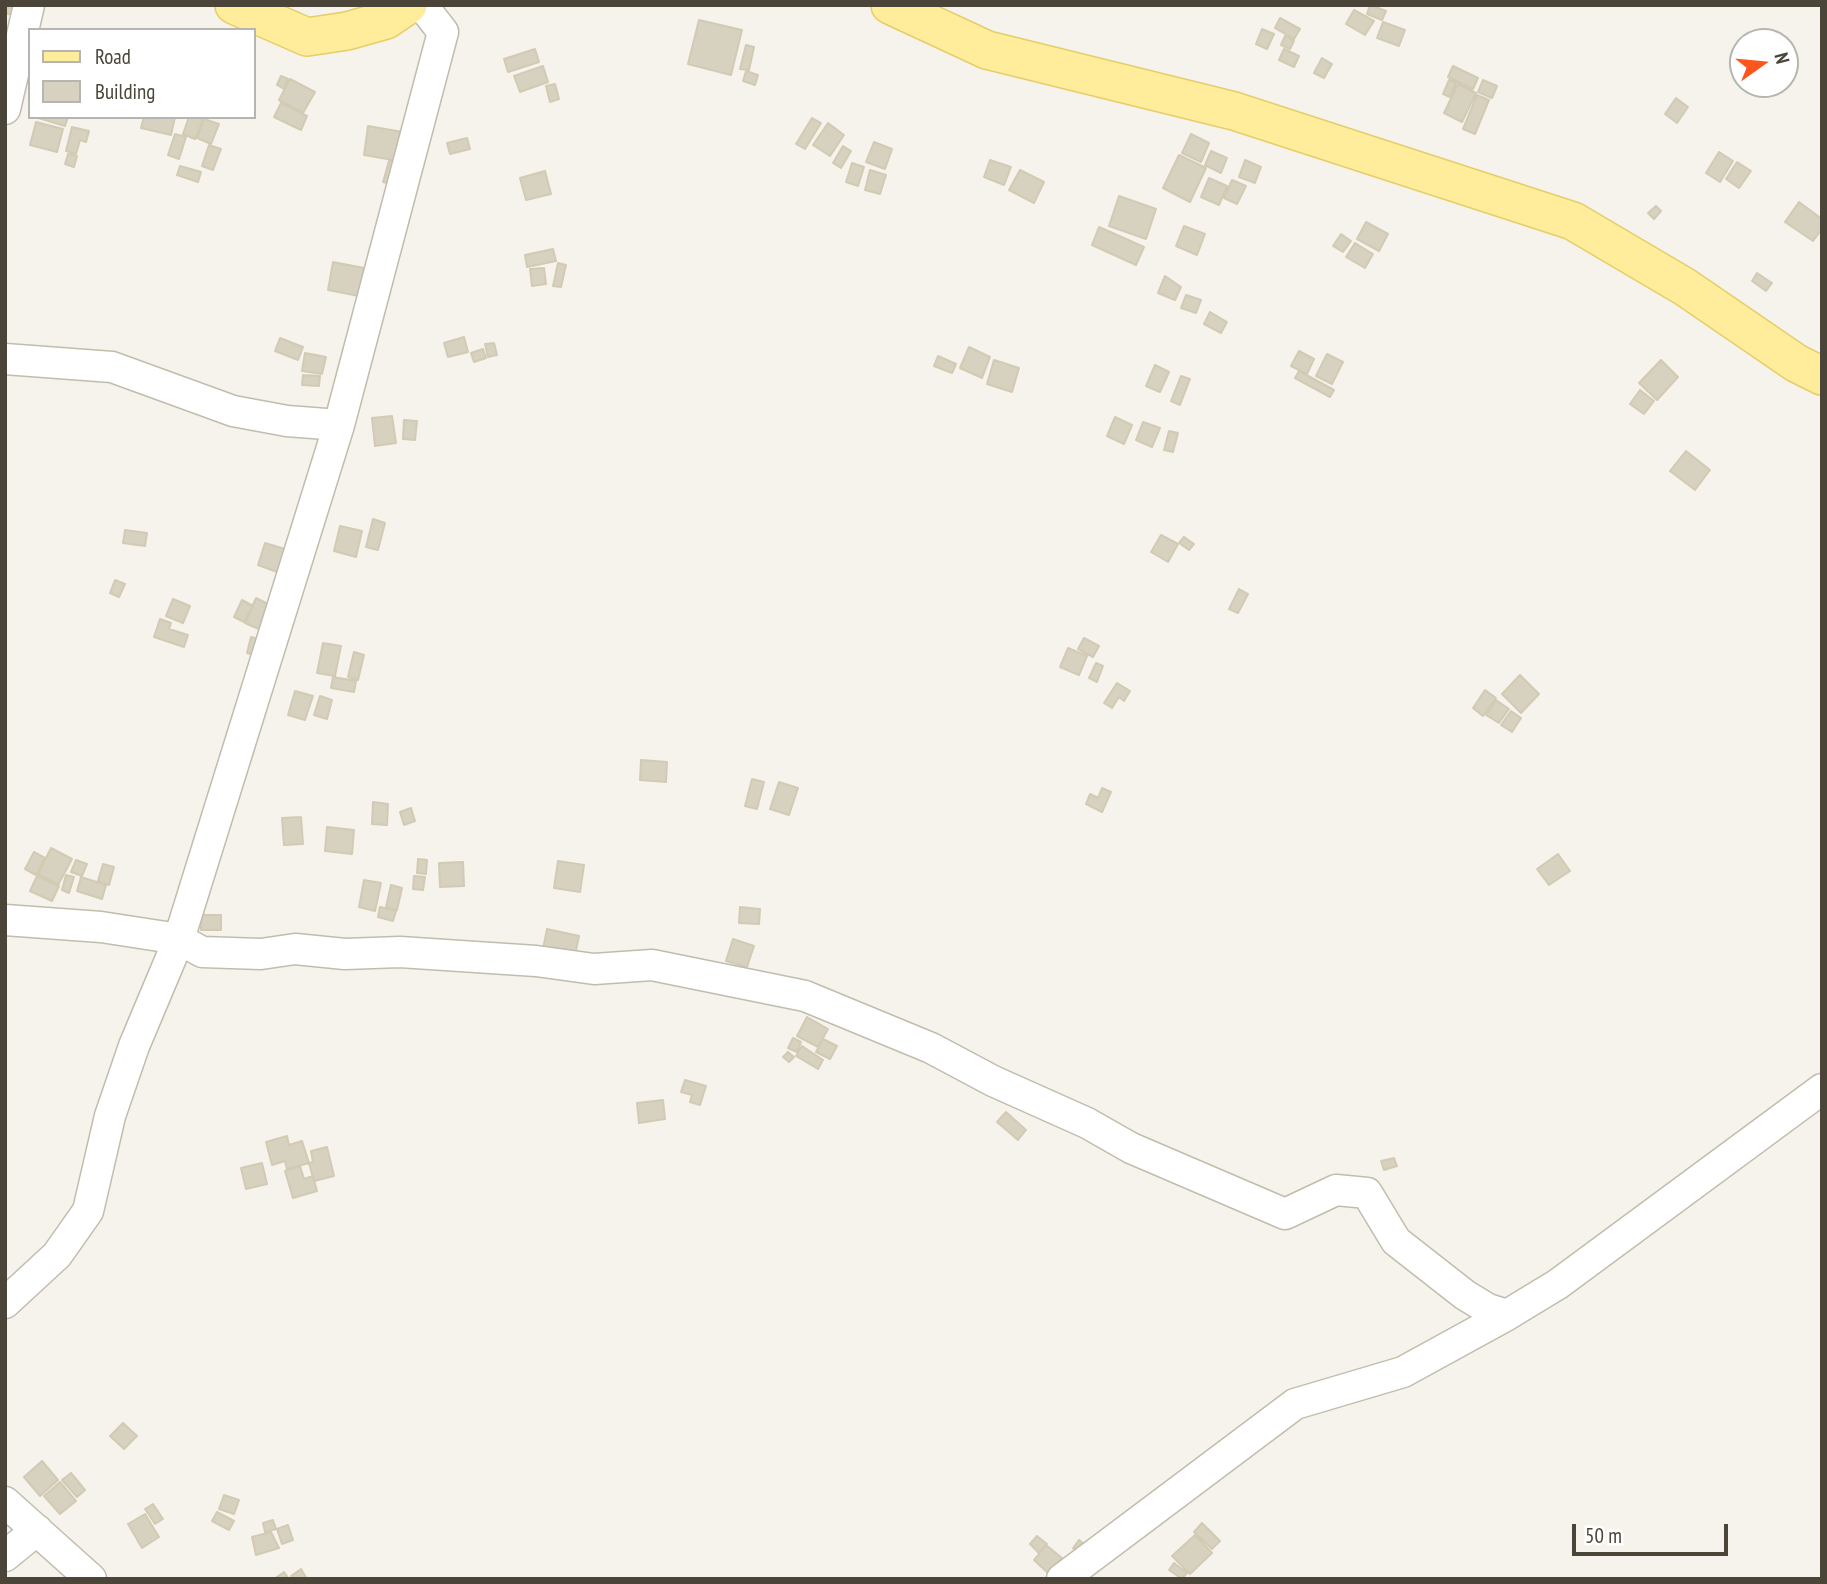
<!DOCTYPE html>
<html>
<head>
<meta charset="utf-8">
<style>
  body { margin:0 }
  #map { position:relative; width:1827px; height:1584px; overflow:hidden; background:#f5f3eb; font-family:"PT Sans Narrow",sans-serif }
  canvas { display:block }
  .frame { position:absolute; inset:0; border:7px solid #4a4538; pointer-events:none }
  .legend { position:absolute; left:28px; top:28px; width:228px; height:91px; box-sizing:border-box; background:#fff; border:2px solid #b7b5af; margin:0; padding:9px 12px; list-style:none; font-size:21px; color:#4a4538 }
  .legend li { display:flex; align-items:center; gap:14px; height:35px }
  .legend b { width:35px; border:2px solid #b7b5af }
  .north { position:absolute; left:1729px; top:28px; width:70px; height:70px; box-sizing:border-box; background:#fff; border:2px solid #b7b5af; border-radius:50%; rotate:75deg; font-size:19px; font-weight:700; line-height:28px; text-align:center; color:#4a4538 }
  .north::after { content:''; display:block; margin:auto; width:24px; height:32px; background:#fb561c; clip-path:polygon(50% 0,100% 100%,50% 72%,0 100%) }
  .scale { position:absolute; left:1572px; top:1524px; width:156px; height:32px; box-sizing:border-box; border:4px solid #4a4538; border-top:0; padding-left:9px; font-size:21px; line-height:24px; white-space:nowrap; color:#4a4538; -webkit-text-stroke:5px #fff; paint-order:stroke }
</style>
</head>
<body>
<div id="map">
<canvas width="1827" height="1584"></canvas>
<div class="frame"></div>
<ul class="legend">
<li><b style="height:9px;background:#ffed9b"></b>Road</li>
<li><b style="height:19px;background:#d7d1c0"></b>Building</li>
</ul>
<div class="north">N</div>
<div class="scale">50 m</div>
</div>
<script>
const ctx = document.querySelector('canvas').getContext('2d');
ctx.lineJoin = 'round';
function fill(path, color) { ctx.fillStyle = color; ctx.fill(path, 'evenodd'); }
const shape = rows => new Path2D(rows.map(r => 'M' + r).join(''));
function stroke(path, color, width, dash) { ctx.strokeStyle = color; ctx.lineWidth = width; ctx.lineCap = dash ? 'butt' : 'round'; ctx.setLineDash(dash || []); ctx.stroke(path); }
const building = shape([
  [5,5,19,5,16,16,5,13,5,5],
  [1370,5,1386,11,1382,20,1367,14,1370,5],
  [1354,10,1374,21,1365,35,1346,24,1354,10],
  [1280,18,1300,29,1294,39,1275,28,1280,18],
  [699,20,742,30,731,75,688,64,699,20],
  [1383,22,1405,30,1399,46,1377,38,1383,22],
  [1262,29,1274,34,1267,49,1256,44,1262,29],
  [1285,36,1294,41,1290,49,1281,45,1285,36],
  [746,45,754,47,749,70,740,69,746,45],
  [535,49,539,62,508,72,504,59,535,49],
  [1284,49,1299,56,1294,67,1279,60,1284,49],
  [1322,58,1332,64,1324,78,1314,73,1322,58],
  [543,66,548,82,520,92,514,76,543,66],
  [1453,66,1478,78,1473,89,1448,77,1453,66],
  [746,71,758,75,755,85,743,81,746,71],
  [281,76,288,79,284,89,277,85,281,76],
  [290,79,315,92,303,113,279,100,290,79],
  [1449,80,1456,83,1450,97,1443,94,1449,80],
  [1483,80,1497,86,1492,98,1478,92,1483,80],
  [555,84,559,99,550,102,546,86,555,84],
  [1458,84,1476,93,1462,122,1444,113,1458,84],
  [1753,84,1772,84,1763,96,1751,87,1753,84],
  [1477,95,1489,100,1475,134,1463,129,1477,95],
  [1676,98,1688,107,1677,123,1665,114,1676,98],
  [281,103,307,116,301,130,274,117,281,103],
  [35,117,68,117,65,126,35,117],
  [144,117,175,117,171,135,141,128,144,117],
  [189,117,204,118,195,139,183,134,189,117],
  [812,118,821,123,805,149,796,144,812,118],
  [204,119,219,124,211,144,197,138,204,119],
  [36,122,63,129,57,152,30,145,36,122],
  [828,123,844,135,830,156,813,145,828,123],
  [368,126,403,132,399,161,364,155,368,126],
  [72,127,89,131,86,142,80,140,76,154,66,151,72,127],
  [175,134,186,137,179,159,168,155,175,134],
  [1191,134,1209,143,1201,162,1182,153,1191,134],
  [467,138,470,149,450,154,447,143,467,138],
  [874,142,892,149,885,169,866,162,874,142],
  [209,145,221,149,213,170,202,166,209,145],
  [843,146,851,151,841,168,833,163,843,146],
  [1211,151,1227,158,1221,173,1205,165,1211,151],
  [1719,152,1733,161,1720,182,1706,173,1719,152],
  [68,154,77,156,74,167,65,164,68,154],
  [1179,155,1206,168,1190,202,1163,188,1179,155],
  [990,160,1011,167,1004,185,984,177,990,160],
  [1245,160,1261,167,1255,183,1239,177,1245,160],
  [389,161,401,165,395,185,383,182,389,161],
  [1737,162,1751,171,1739,188,1726,179,1737,162],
  [852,163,864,167,858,186,846,182,852,163],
  [180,166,201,172,198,182,177,175,180,166],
  [870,170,886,175,880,194,865,190,870,170],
  [1020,170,1044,182,1034,203,1009,190,1020,170],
  [545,171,551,194,526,200,520,178,545,171],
  [1209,178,1227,186,1219,205,1201,197,1209,178],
  [1232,180,1246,186,1237,204,1224,198,1232,180],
  [1119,196,1156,209,1146,239,1109,226,1119,196],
  [1799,202,1822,219,1822,229,1813,241,1785,222,1799,202],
  [1656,206,1661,211,1654,219,1648,213,1656,206],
  [1366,222,1388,234,1379,251,1357,239,1366,222],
  [1184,226,1205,234,1197,255,1176,246,1184,226],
  [1099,227,1144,247,1136,265,1092,245,1099,227],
  [1341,234,1351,241,1343,252,1333,246,1341,234],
  [1355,243,1373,254,1365,268,1346,257,1355,243],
  [553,249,556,261,527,267,525,255,553,249],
  [333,262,364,268,359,296,328,290,333,262],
  [558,263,566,265,561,287,553,286,558,263],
  [544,268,546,284,532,286,530,269,544,268],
  [1757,273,1772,283,1766,291,1752,281,1757,273],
  [1165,276,1181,287,1175,300,1158,293,1165,276],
  [1186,295,1201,300,1196,313,1181,308,1186,295],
  [1210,312,1227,322,1221,333,1204,324,1210,312],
  [464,337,468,352,448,357,444,343,464,337],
  [280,338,303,347,298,360,275,351,280,338],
  [494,343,497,355,488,357,485,344,494,343],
  [969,347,990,357,982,378,960,368,969,347],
  [483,349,486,358,474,362,471,353,483,349],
  [1299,351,1314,359,1307,374,1291,366,1299,351],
  [305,353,326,357,322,374,302,371,305,353],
  [1327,354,1343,362,1332,384,1316,376,1327,354],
  [938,356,956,364,952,373,934,366,938,356],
  [994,360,1019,368,1012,392,987,384,994,360],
  [1661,360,1678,377,1657,400,1639,383,1661,360],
  [1155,365,1169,372,1160,392,1146,386,1155,365],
  [1299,371,1334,390,1330,397,1295,378,1299,371],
  [303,375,320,376,319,386,302,385,303,375],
  [1181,376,1190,379,1180,405,1171,401,1181,376],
  [1640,390,1654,401,1644,414,1630,404,1640,390],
  [392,416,396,443,375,446,372,418,392,416],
  [1115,417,1132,425,1124,444,1107,436,1115,417],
  [404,420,417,421,415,440,403,439,404,420],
  [1143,422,1160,428,1152,447,1136,440,1143,422],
  [1169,431,1178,433,1173,452,1164,450,1169,431],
  [1686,451,1710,470,1695,490,1670,471,1686,451],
  [373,519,385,523,378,550,366,547,373,519],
  [340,526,362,531,356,557,334,551,340,526],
  [125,530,147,533,145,546,123,543,125,530],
  [1161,535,1178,544,1168,562,1151,552,1161,535],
  [1184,537,1194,544,1189,550,1179,543,1184,537],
  [265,543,288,550,280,573,258,565,265,543],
  [115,580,125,584,119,597,110,593,115,580],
  [1239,589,1248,594,1238,613,1229,609,1239,589],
  [256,598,272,606,261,630,245,623,256,598],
  [173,599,190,606,183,623,166,616,173,599],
  [242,600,253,606,244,622,234,617,242,600],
  [160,619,171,623,169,629,188,635,184,647,154,637,160,619],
  [251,637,261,640,257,656,247,653,251,637],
  [1084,638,1099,646,1093,657,1078,649,1084,638],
  [323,643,341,646,335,676,317,673,323,643],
  [1068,648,1087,656,1079,675,1060,667,1068,648],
  [354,652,364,655,358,680,348,677,354,652],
  [1096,663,1103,666,1097,682,1089,678,1096,663],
  [1520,675,1539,694,1521,713,1502,694,1520,675],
  [333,677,356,681,354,692,331,688,333,677],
  [1117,683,1130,691,1124,701,1119,697,1112,708,1104,703,1117,683],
  [1485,690,1496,698,1483,716,1473,708,1485,690],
  [295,691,313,696,305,720,288,715,295,691],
  [320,696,332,700,327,719,314,715,320,696],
  [1496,700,1509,709,1499,723,1486,715,1496,700],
  [1511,711,1521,718,1512,732,1501,725,1511,711],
  [641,760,667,762,666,782,640,780,641,760],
  [752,779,764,782,757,809,745,806,752,779],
  [779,782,798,788,789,815,770,809,779,782],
  [1102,788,1111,792,1102,812,1086,804,1090,794,1098,798,1102,788],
  [373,802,388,804,387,825,372,824,373,802],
  [411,808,415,821,404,825,400,812,411,808],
  [301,817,303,844,284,845,282,818,301,817],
  [327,827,354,830,352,854,325,851,327,827],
  [51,848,72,859,58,885,38,874,51,848],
  [34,852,45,858,36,875,25,869,34,852],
  [1558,854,1570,871,1549,885,1537,869,1558,854],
  [418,859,427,860,426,874,417,873,418,859],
  [76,860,87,864,82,876,71,872,76,860],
  [558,861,584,865,580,892,554,888,558,861],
  [463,862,464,886,440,887,439,863,463,862],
  [103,864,114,867,109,885,98,881,103,864],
  [66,875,74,877,69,893,62,890,66,875],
  [37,876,59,886,52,901,30,891,37,876],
  [414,876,425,877,423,890,413,889,414,876],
  [81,877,106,885,102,899,77,891,81,877],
  [364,880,381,883,375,911,359,907,364,880],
  [391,885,402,888,397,910,386,907,391,885],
  [380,907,396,911,393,921,378,917,380,907],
  [740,907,760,909,759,924,739,923,740,907],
  [201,915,221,915,221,930,201,930,201,915],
  [547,929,579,936,575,955,543,949,547,929],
  [733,939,754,946,747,967,726,961,733,939],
  [807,1017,828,1029,818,1047,797,1036,807,1017],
  [793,1038,801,1042,797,1052,788,1048,793,1038],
  [823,1039,837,1046,830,1059,816,1052,823,1039],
  [802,1046,823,1060,818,1069,796,1056,802,1046],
  [788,1052,794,1057,789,1062,783,1057,788,1052],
  [685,1080,706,1086,700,1105,690,1102,692,1095,681,1092,685,1080],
  [663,1100,665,1119,639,1123,637,1103,663,1100],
  [1006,1112,1026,1130,1018,1140,997,1122,1006,1112],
  [287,1136,289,1145,302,1141,309,1163,287,1169,285,1161,272,1165,266,1142,287,1136],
  [327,1147,334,1176,314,1181,309,1163,313,1162,311,1151,327,1147],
  [1394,1158,1397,1166,1384,1170,1381,1161,1394,1158],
  [262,1163,267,1184,246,1189,241,1168,262,1163],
  [300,1166,304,1179,313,1176,317,1191,293,1198,285,1171,300,1166],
  [123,1423,137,1436,124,1449,110,1436,123,1423],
  [42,1461,58,1480,40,1496,24,1477,42,1461],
  [71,1473,85,1490,77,1497,62,1480,71,1473],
  [60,1482,76,1501,60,1514,44,1496,60,1482],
  [224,1495,239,1500,234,1514,219,1509,224,1495],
  [153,1504,163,1519,155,1524,145,1509,153,1504],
  [217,1512,234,1521,229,1530,212,1521,217,1512],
  [145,1514,159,1537,142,1548,128,1524,145,1514],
  [273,1520,276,1529,265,1532,263,1523,273,1520],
  [1202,1523,1220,1541,1212,1549,1194,1532,1202,1523],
  [288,1525,293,1540,282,1544,277,1529,288,1525],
  [271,1532,279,1548,256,1555,252,1537,271,1532],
  [1195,1535,1212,1553,1190,1574,1172,1556,1195,1535],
  [1037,1536,1047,1544,1039,1553,1030,1544,1037,1536],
  [1079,1540,1091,1550,1085,1558,1073,1548,1079,1540],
  [1046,1545,1062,1558,1049,1574,1034,1560,1046,1545],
  [1174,1563,1187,1573,1182,1579,1169,1570,1174,1563],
  [301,1569,307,1579,293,1579,291,1576,301,1569],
  [284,1572,289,1579,274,1579,284,1572]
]);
fill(building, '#d7d1c0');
stroke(building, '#d2cab3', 2);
const minor = shape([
  [5,109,29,5],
  [5,359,112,367,233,411,287,421,339,425],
  [5,920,101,927,179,939,202,952,261,954,295,949,345,954,400,952,536,961,594,969,652,965,805,996,931,1048,993,1081,1087,1123,1131,1148,1285,1214,1336,1190,1367,1193,1396,1241,1465,1295,1488,1309,1507,1315],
  [5,1303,57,1255,88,1211,110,1116,134,1046,179,939,339,425,443,32,422,5],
  [5,1502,91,1579],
  [5,1556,37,1530],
  [1062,1579,1295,1404,1403,1372,1507,1315,1558,1284,1822,1089]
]);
const major = shape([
  [234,5,307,37,347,31,386,20,408,5],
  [890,5,987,50,1234,111,1573,221,1685,287,1796,363,1822,376]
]);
stroke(minor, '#c1bdad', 33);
stroke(major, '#e5ce69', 40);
stroke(minor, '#fff', 30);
stroke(major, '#ffed9b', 37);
</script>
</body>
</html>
